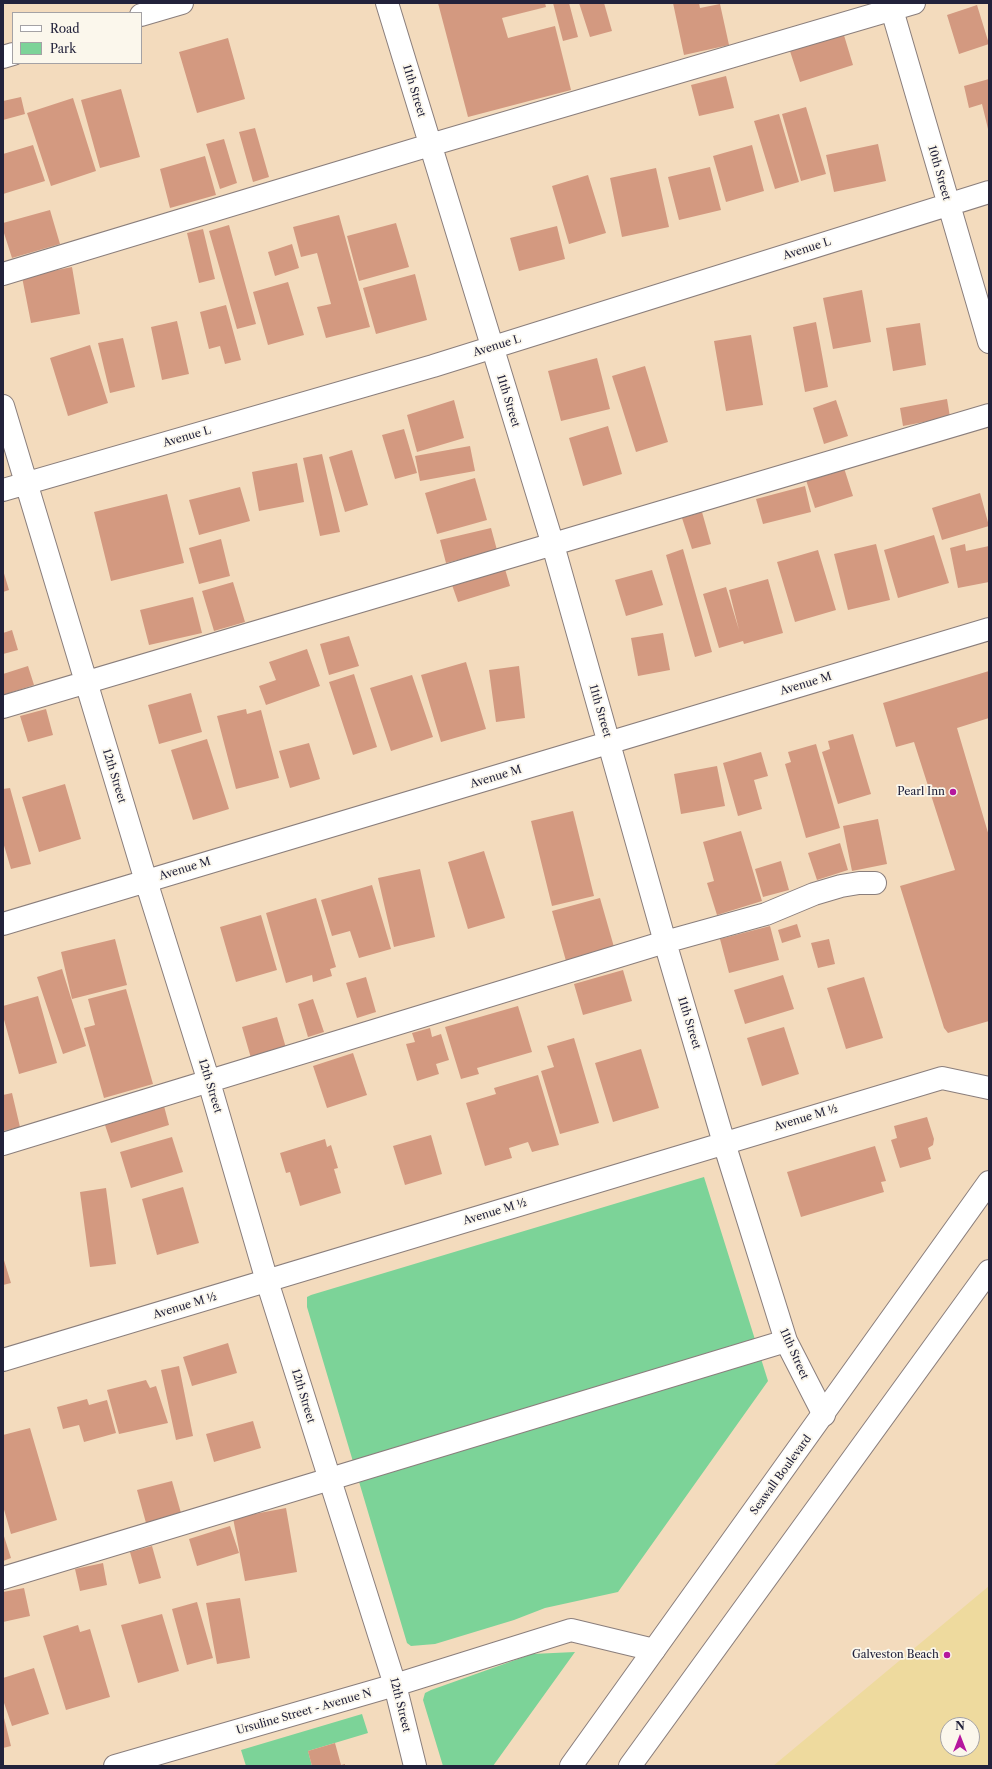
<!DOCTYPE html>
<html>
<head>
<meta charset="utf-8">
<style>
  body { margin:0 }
  #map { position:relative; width:992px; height:1769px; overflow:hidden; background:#f3dbbd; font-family:"Libre Caslon Text",serif }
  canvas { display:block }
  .frame { position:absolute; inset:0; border:4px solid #22223b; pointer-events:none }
  .legend { position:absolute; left:12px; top:12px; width:130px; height:52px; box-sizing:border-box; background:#fbf7ec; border:1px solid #a4a2a5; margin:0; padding:5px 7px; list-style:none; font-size:12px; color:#22223b }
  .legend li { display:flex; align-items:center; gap:8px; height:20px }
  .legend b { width:20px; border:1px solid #a4a2a5 }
  .north { position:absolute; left:940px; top:1717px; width:40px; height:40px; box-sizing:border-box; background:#fbf7ec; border:1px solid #a4a2a5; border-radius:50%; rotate:0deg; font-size:11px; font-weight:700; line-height:16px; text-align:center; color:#22223b }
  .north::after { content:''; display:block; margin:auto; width:14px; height:18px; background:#b5179e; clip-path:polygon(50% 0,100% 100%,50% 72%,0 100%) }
</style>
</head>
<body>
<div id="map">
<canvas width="992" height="1769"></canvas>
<div class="frame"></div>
<ul class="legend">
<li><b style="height:5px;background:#fff"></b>Road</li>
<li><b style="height:11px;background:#7cd398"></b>Park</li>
</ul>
<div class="north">N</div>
</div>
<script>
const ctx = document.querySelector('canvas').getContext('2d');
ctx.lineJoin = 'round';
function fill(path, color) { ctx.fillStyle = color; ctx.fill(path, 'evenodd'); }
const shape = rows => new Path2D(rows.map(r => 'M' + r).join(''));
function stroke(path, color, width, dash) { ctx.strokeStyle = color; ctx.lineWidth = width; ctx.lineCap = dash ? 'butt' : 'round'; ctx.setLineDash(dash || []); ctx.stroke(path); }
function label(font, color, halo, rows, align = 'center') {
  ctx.font = font + ' "Libre Caslon Text",serif'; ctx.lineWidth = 3.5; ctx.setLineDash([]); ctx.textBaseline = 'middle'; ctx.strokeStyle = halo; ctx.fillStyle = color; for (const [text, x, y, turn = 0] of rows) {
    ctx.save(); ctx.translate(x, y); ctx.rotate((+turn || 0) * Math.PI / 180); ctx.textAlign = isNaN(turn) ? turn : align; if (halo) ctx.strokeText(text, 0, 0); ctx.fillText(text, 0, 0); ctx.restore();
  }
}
fill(shape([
  [704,1177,768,1381,618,1592,545,1608,514,1620,435,1644,411,1646,407,1643,307,1307,307,1297,311,1295],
  [575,1652,493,1766,443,1766,423,1700,425,1693,431,1690,532,1654],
  [362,1714,368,1733,308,1751,312,1766,246,1766,241,1750]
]), '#7cd398');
fill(shape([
  [989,1586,989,1766,773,1766],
  [948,1725,972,1725,972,1749,948,1749]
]), '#eeda9e');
fill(shape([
  [438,3,545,3,546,7,502,18,508,38,555,26,571,90,468,117],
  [553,3,569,3,578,37,563,41],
  [579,3,604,3,612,31,590,37],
  [673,3,699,3,700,8,720,4,729,45,684,55],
  [977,5,989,44,959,54,947,15],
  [843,32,853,65,800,82,789,48],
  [228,38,245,99,197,113,179,52],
  [726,76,734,108,699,116,691,85],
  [989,79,989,129,988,129,982,104,969,108,964,86],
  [121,89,140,157,100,168,81,100],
  [21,97,25,114,3,120,3,101],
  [73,98,96,171,51,186,27,113],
  [806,107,826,174,801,181,782,114],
  [779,114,799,182,775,189,754,121],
  [255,128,269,177,253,182,239,132],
  [224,139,237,183,220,189,206,144],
  [878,144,886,181,834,192,826,155],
  [33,145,45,181,3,194,3,154],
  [752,145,764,191,726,202,713,156],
  [205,156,216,195,170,208,160,169],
  [710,167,721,210,679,220,668,177],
  [656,168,669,227,622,237,610,178],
  [588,175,606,233,569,244,552,186],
  [50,210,60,244,12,258,3,230,3,223],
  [339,215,370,327,326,338,317,307,331,304,317,253,301,257,293,227],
  [396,223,409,267,359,281,347,236],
  [229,225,256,324,237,329,209,231],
  [557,226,565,259,519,271,510,238],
  [203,229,215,279,199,283,187,233],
  [292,244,299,268,275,276,268,252],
  [72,267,80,314,31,323,22,277],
  [415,274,427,320,376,334,363,288],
  [288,282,304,335,268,345,253,292],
  [862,290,871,342,833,349,823,298],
  [226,305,241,360,225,364,220,346,209,349,200,312],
  [177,321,189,374,162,380,151,327],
  [816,322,828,387,805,392,793,327],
  [920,323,926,365,893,371,886,328],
  [751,335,763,405,726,411,714,341],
  [123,338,135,387,110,393,98,343],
  [90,345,108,403,68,416,50,358],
  [597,358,610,409,561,421,548,371],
  [645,366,668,442,636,452,612,376],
  [947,399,950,417,903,426,900,408],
  [454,400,464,438,417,452,407,415],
  [836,400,848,436,824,444,813,408],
  [608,426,622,474,583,486,569,438],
  [404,429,417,473,395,479,382,435],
  [470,446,475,471,420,481,415,456],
  [352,450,368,505,345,512,329,457],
  [322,454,340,532,320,536,303,458],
  [297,463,304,502,259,511,252,472],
  [844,468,853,496,815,508,806,480],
  [475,478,487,520,437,534,425,493],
  [805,486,811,512,763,524,756,499],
  [240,487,250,521,199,535,189,500],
  [980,493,989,526,942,540,932,508],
  [167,494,184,563,111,581,94,512],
  [702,512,711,544,692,549,682,518],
  [491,528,497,550,446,563,440,540],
  [934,535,949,583,898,598,884,550],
  [221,539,230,576,199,584,189,548],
  [876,544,890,600,848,610,834,554],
  [965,544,966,551,989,546,989,582,958,588,950,548],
  [683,549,712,652,695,657,666,555],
  [818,550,836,610,795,622,777,562],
  [505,569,510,586,458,602,452,585],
  [3,570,9,590,3,592],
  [652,570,663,605,626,616,615,580],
  [768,579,783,633,744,644,743,641,719,648,703,594,726,587,739,630,729,590],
  [233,582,245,622,214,631,202,591],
  [193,597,202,633,149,645,140,610],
  [12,630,18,650,3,654,3,633],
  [663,633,670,670,638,676,631,638],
  [349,636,359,666,329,675,320,644],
  [307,649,320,686,266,705,259,686,276,680,269,662],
  [466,662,486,729,441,742,421,675],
  [28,666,34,685,3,695,3,674],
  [519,666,525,718,496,722,489,670],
  [989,671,989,718,957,728,989,836,989,1021,948,1033,944,1028,900,886,955,870,914,742,896,747,883,703],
  [354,674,377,747,353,755,329,682],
  [412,675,433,737,391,751,370,688],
  [191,693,202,732,159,744,148,705],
  [46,709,53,735,28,742,20,716],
  [246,709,247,714,261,710,279,778,236,789,217,716],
  [853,734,871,794,838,804,822,752,830,749,828,741],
  [207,739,229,809,193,820,171,750],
  [309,743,320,779,290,788,279,751],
  [816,744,840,828,806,838,785,764,791,762,788,752],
  [761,752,768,776,754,780,762,809,738,816,723,763],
  [717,766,725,806,681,814,674,774],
  [65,784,81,839,39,852,22,797],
  [10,788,31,864,11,869,3,842,3,789],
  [573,811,594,896,552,906,531,821],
  [878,819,887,864,852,871,843,826],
  [741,831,762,901,717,915,707,883,714,881,703,842],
  [840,843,848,870,817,880,808,853],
  [484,851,505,918,468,929,448,862],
  [781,861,789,890,763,897,755,869],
  [420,869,435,937,394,947,378,878],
  [372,885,391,949,359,958,350,931,332,936,321,900],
  [316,898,336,967,330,969,332,976,313,982,312,975,286,983,266,913],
  [600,898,614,947,566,961,552,911],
  [261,915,277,970,236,982,220,927],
  [797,924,801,937,782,943,778,930],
  [770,926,779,960,729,973,720,939],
  [115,939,127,985,72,999,61,952],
  [829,939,835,964,818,968,811,943],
  [62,969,86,1046,63,1054,37,977],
  [623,970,632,1001,583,1015,574,984],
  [783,975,794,1009,745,1024,734,990],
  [366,977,376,1012,357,1018,346,983],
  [864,977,883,1038,846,1049,827,988],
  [126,989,153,1084,104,1098,84,1028,95,1025,88,999],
  [38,996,57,1063,19,1074,3,1016,3,1006],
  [313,999,324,1032,308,1037,298,1004],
  [518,1006,532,1052,477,1068,479,1074,461,1079,445,1027],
  [277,1017,286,1048,251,1058,242,1027],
  [784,1027,799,1074,762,1086,747,1038],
  [430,1028,432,1037,441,1034,449,1060,436,1064,439,1074,417,1081,406,1044,415,1042,412,1033],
  [574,1038,599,1123,560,1134,541,1071,554,1067,547,1046],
  [641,1049,659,1108,613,1122,595,1063],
  [353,1053,367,1095,327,1108,313,1066],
  [538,1075,559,1145,532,1152,528,1142,509,1148,512,1158,485,1166,466,1103,496,1094,494,1088],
  [12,1093,20,1127,3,1131,3,1095],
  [164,1106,169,1125,111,1143,105,1125],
  [927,1117,934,1139,933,1145,928,1148,931,1159,900,1168,891,1140,897,1138,894,1126],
  [431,1135,442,1174,405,1185,393,1146],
  [172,1137,183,1172,131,1188,120,1152],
  [325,1139,327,1147,331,1145,338,1168,334,1169,341,1193,300,1206,290,1172,286,1173,280,1153],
  [875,1146,886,1181,881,1182,884,1192,801,1217,787,1172],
  [183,1187,199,1243,157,1255,142,1199],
  [106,1188,116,1264,90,1267,80,1192],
  [3,1257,11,1283,3,1285],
  [228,1343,237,1373,192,1386,183,1357],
  [179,1366,193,1436,176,1440,161,1370],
  [146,1380,150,1388,156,1386,168,1423,119,1434,107,1390],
  [87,1399,89,1405,107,1400,116,1433,84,1442,79,1425,63,1429,57,1407],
  [253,1421,261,1448,214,1462,206,1434],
  [30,1428,57,1520,11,1534,3,1506,3,1435],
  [172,1481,181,1513,146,1523,137,1490],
  [286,1508,297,1572,245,1581,233,1518],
  [230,1526,239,1553,197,1566,189,1539],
  [3,1533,11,1558,3,1561],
  [152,1546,161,1578,139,1584,130,1552],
  [103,1563,107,1585,80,1591,75,1569],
  [24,1588,30,1616,3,1622,3,1592],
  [240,1598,250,1658,217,1664,206,1603],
  [197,1602,213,1658,187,1665,172,1609],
  [162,1614,179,1671,138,1683,121,1625],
  [78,1625,80,1632,90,1629,110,1697,66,1710,43,1636],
  [34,1668,49,1714,12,1726,3,1700,3,1678],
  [3,1714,11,1746,3,1748],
  [335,1743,341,1765,345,1764,345,1766,312,1766,308,1751]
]), '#d39980');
const minor = shape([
  [387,3,553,545,665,942,724,1143,786,1341,824,1415],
  [890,3,989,342],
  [141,15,182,3],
  [3,57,13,54],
  [3,274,430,145,914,3],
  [3,406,146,881,209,1082,267,1281,395,1685,415,1766],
  [3,490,433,366,989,192],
  [3,707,989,415],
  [3,924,989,629],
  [3,1144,665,942,766,914,814,894,841,886,859,883,875,883],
  [3,1360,942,1078,989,1088],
  [3,1578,786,1341],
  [115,1766,395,1685,571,1630,654,1650],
  [630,1766,989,1271]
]);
const major = shape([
  [571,1766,989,1182]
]);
stroke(minor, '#8a7e7c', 24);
stroke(major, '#8a7e7c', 24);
stroke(minor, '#fff', 22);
stroke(major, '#fff', 22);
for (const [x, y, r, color] of [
  [953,792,4,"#b5179e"],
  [947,1655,4,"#b5179e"]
]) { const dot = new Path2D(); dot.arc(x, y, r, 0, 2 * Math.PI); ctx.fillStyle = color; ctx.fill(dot); stroke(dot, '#fbf7ec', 1.5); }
label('11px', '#22223b', '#fbf7ec', [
  ["11th Street",414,91,73],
  ["10th Street",939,173,74],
  ["Avenue L",807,249,-18],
  ["Avenue L",497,346,-17],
  ["11th Street",508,401,73],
  ["Avenue L",187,437,-16],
  ["Avenue M",806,684,-17],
  ["11th Street",600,711,74],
  ["12th Street",114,776,73],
  ["Avenue M",496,777,-17],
  ["Avenue M",185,869,-17],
  ["11th Street",689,1023,73],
  ["12th Street",210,1086,73],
  ["Avenue M ½",806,1118,-17],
  ["Avenue M ½",495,1212,-17],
  ["Avenue M ½",185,1306,-17],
  ["11th Street",794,1354,66],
  ["12th Street",303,1396,73],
  ["Seawall Boulevard",781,1475,-54],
  ["12th Street",400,1705,76],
  ["Ursuline Street - Avenue N",304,1712,-16]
]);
label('11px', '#22223b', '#fbf7ec', [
  ["Pearl Inn",945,792],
  ["Galveston Beach",939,1655]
], 'right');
</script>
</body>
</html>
